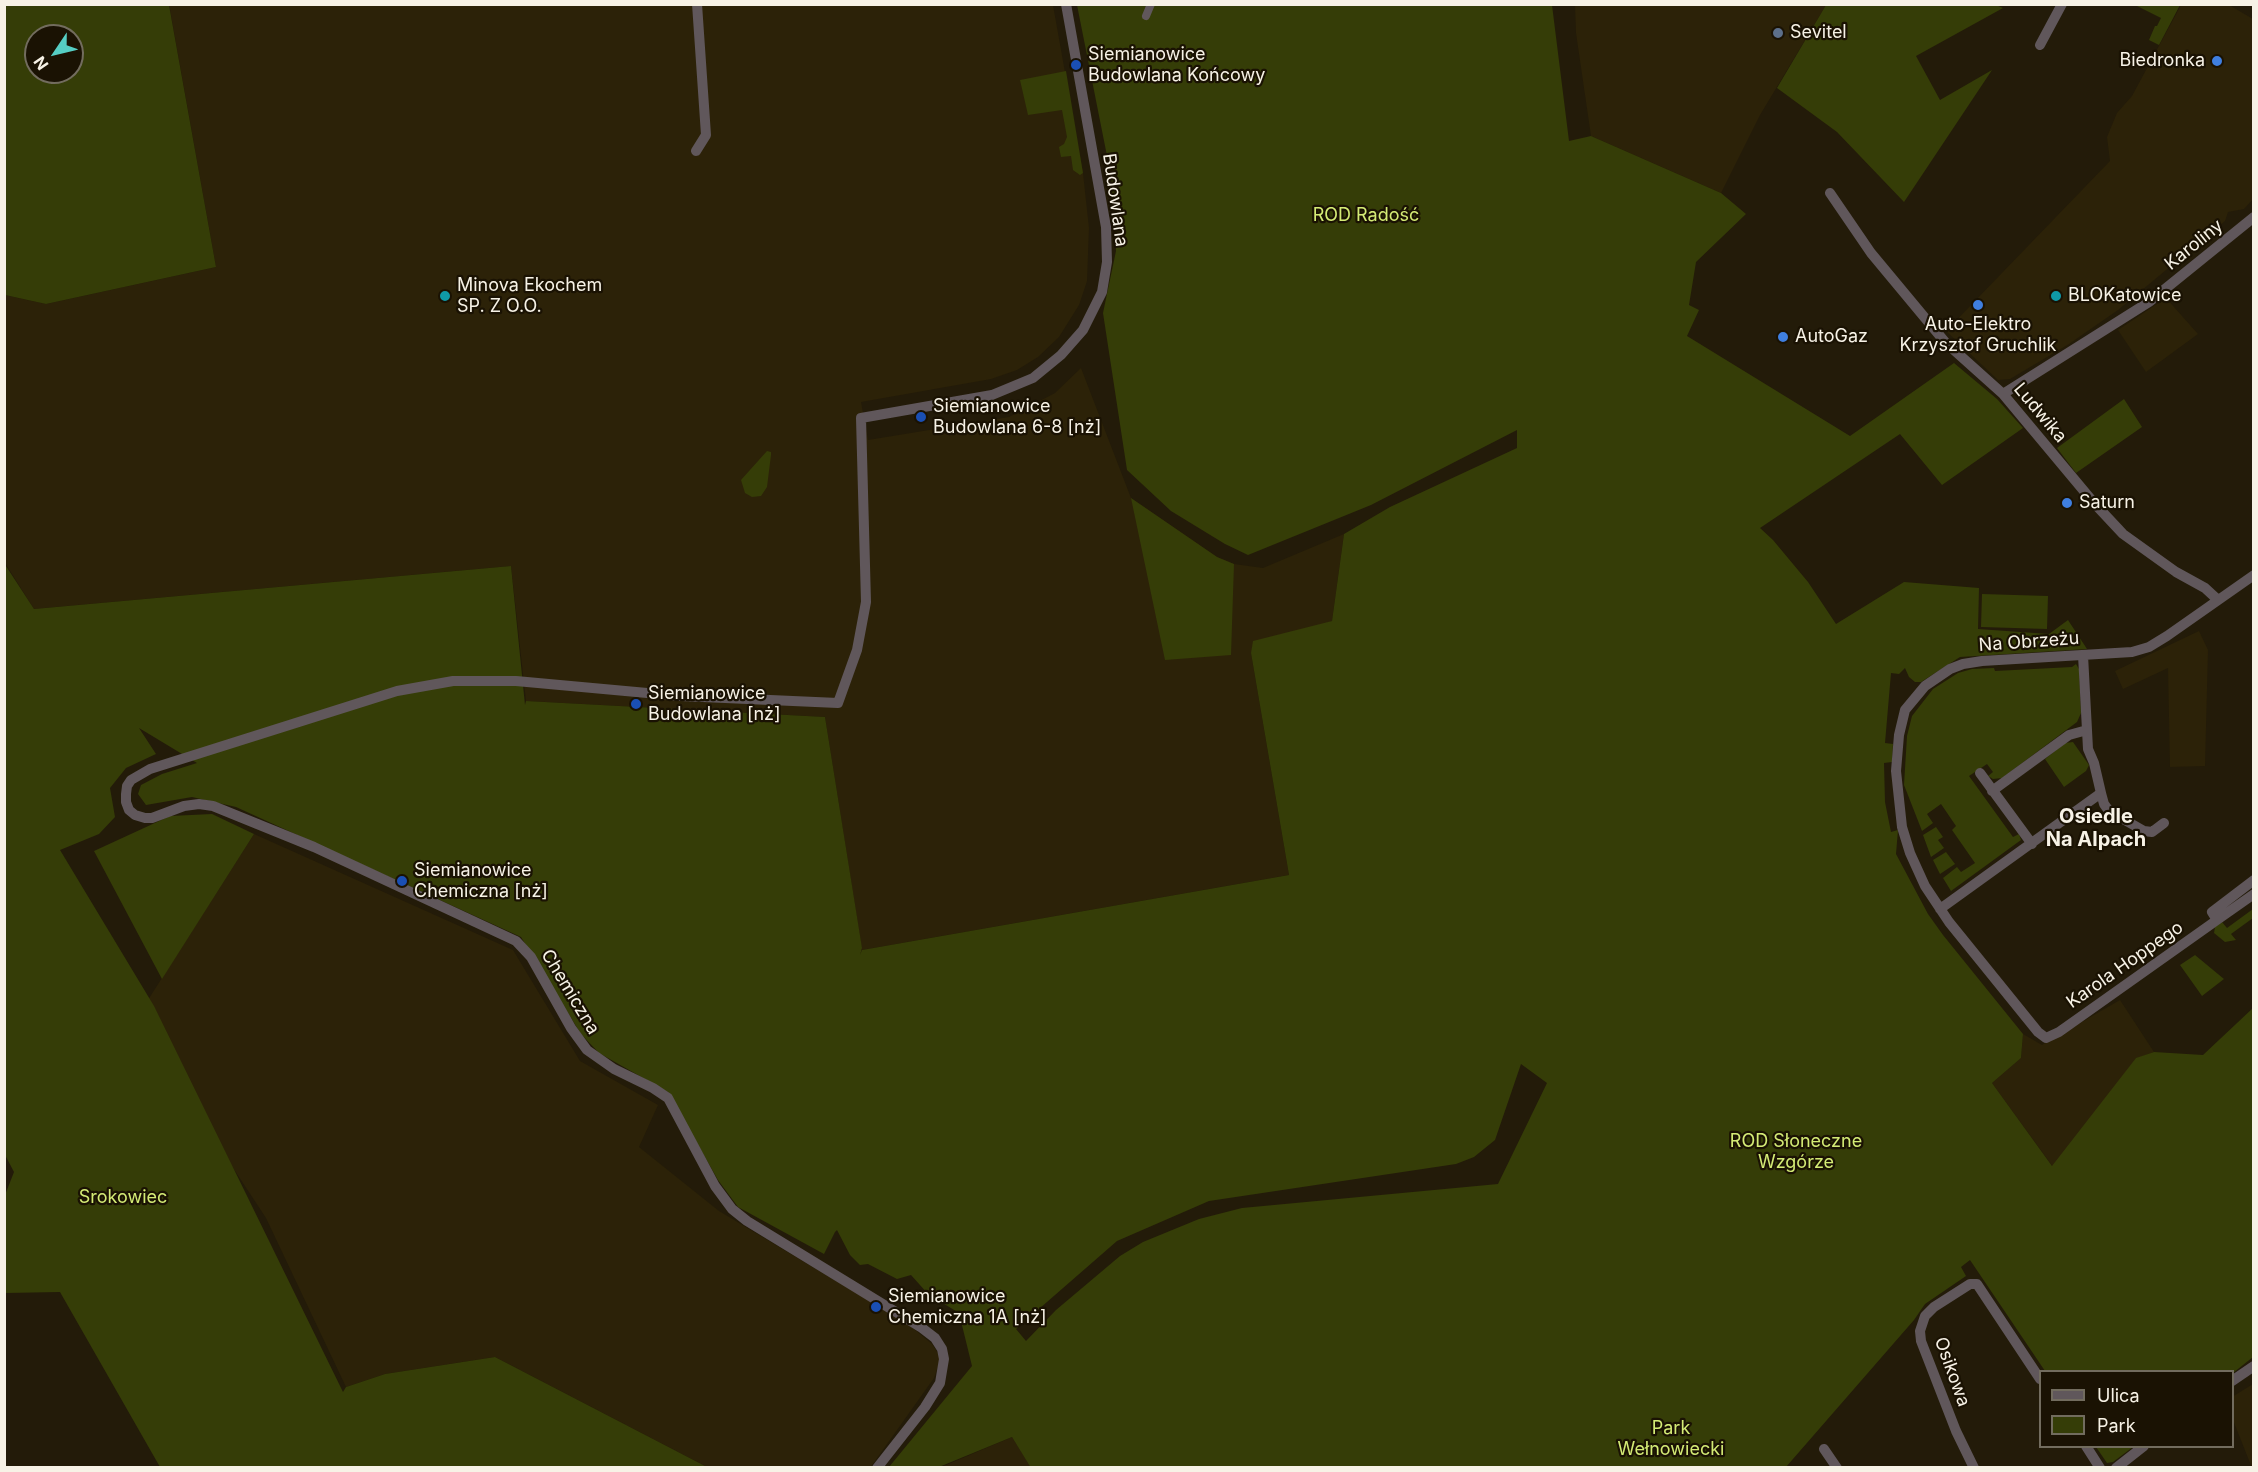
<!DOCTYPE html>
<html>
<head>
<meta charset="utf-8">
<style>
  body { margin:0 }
  #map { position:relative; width:2258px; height:1472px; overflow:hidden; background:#231b09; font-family:Inter,sans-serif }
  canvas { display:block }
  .frame { position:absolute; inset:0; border:6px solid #f7f2e6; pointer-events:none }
  .legend { position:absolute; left:2039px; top:1370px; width:195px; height:78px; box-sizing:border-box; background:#1a1203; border:2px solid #726c5e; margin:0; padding:8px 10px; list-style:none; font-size:18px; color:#f7f2e6 }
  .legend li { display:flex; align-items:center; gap:12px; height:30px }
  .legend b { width:30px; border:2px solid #726c5e }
  .north { position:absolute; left:24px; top:24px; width:60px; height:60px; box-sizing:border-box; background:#1a1203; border:2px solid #726c5e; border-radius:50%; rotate:235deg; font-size:16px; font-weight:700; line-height:24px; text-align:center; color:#f7f2e6 }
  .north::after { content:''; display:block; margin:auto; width:21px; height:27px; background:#56cec4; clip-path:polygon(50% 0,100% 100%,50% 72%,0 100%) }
</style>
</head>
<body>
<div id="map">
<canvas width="2258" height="1472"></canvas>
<div class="frame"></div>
<ul class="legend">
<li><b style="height:8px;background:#60575b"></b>Ulica</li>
<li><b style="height:16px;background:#353d07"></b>Park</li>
</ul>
<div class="north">N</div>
</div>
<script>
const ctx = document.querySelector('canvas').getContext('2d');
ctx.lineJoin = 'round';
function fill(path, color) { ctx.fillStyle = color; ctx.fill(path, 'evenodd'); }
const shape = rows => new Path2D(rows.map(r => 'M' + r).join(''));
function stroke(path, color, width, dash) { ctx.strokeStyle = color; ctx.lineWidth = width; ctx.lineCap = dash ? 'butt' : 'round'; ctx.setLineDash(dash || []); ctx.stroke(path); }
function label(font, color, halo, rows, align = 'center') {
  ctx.font = font + ' Inter,sans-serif'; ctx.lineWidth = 4.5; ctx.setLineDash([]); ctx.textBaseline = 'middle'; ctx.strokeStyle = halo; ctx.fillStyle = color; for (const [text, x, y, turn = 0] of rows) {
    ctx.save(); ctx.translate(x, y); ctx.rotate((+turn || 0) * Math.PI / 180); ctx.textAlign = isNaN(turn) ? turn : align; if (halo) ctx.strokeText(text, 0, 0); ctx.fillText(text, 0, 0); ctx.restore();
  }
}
fill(shape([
  [169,4,1053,5,1083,173,1089,228,1087,281,1079,305,1059,337,1038,357,1017,370,991,379,861,402,868,440,1009,417,1055,393,1081,368,1131,498,1217,557,1234,564,1263,568,1344,534,1332,621,1251,653,1289,875,862,950,825,717,526,701,511,566,34,609,5,563,5,295,46,304,216,267],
  [1575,5,1826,5,1760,115,1721,193,1591,136,1576,33],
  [2181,5,2229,5,2253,19,2253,199,2244,209,2228,212,2225,221,2118,310,2069,344,2010,379,1998,380,1946,331,2110,161,2107,137,2117,113,2132,96],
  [2166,298,2198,334,2146,372,2118,330],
  [2199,631,2208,650,2205,766,2170,767,2168,668,2123,689,2115,671],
  [254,834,513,950,580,1061,658,1105,639,1147,719,1211,908,1324,932,1344,941,1358,934,1378,870,1468,707,1467,495,1357,385,1374,346,1387,266,1218,216,1142,146,1003],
  [2120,1000,2154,1052,2136,1059,2053,1167,1992,1083,2021,1058,2023,1034,2042,1045],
  [2253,1384,2254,1467,2252,1468,2233,1420,2232,1397],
  [1012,1437,1031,1467,939,1468]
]), '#2c2208');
fill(shape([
  [4,5,169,5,216,267,46,304,5,295],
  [36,36,72,36,72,72,36,72],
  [1077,5,1552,5,1569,141,1591,136,1721,193,1746,214,1696,262,1689,305,1699,310,1687,336,1850,436,1954,363,1997,399,2023,428,1942,485,1900,434,1760,528,1773,540,1808,582,1836,624,1904,582,1979,588,1978,629,2049,634,2068,620,2087,649,1960,657,1921,682,1915,682,1909,677,1905,668,1899,674,1891,673,1885,743,1893,744,1892,762,1884,763,1885,802,1891,832,1898,830,1896,854,1928,914,1943,935,2023,1034,2021,1058,1992,1083,2052,1166,2136,1058,2154,1052,2203,1055,2253,1008,2253,1357,2233,1373,2045,1371,1970,1260,1961,1267,1966,1276,1925,1304,1914,1320,1786,1467,1031,1468,1012,1437,939,1467,889,1467,972,1366,959,1313,928,1294,911,1275,897,1279,868,1264,860,1265,850,1255,837,1230,835,1232,824,1254,738,1207,718,1180,668,1092,599,1053,581,1034,521,937,236,807,192,797,146,805,138,794,141,785,162,774,197,763,139,728,156,754,126,768,110,788,115,817,99,834,60,850,154,1006,343,1392,346,1387,385,1374,495,1357,707,1467,160,1467,60,1292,5,1293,5,1195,14,1172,4,1153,4,563,34,609,511,566,525,705,526,701,825,717,862,948,860,955,862,950,1289,875,1251,653,1253,641,1332,621,1344,534,1390,507,1517,448,1517,430,1371,505,1248,555,1225,544,1171,511,1127,470,1103,313,1116,251,1111,176],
  [1521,1064,1547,1083,1498,1184,1242,1208,1199,1219,1143,1242,1120,1256,1056,1310,1026,1341,1016,1329,1117,1241,1209,1201,1456,1164,1474,1157,1495,1140],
  [1996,5,2003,8,1916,56,1940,100,1992,70,1904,202,1837,132,1777,88,1826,5],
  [2135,5,2180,5,2159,45,2149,40,2155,26,2157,26,2161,18],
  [1066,71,1083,173,1080,175,1073,170,1071,156,1061,157,1059,147,1064,144,1067,137,1062,110,1028,115,1020,80],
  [2124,399,2142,427,2076,473,2057,448],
  [767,451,771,452,771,455,767,487,761,496,752,497,745,493,741,480],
  [1131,498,1217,557,1234,564,1231,655,1165,660],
  [1982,594,2048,596,2047,629,1981,627],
  [2076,664,2079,669,2081,713,2077,722,2002,778,1993,779,1988,776,1993,772,1987,764,1969,776,2013,837,2019,834,2021,840,1951,891,1943,878,1957,867,1961,872,1975,863,1952,830,1956,826,1941,804,1927,814,1933,823,1922,831,1904,785,1907,736,1912,716,1933,689,1958,673,1972,669,1994,668,1995,671,2072,667],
  [2073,742,2089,765,2086,771,2064,787,2045,759,2065,743],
  [212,814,254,834,162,979,94,851,170,816],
  [1936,827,1943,837,1938,840,1944,848,1931,857,1923,835],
  [1946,852,1955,864,1940,874,1933,860],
  [2253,909,2253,918,2231,934,2236,940,2225,942,2214,933,2215,927,2222,922,2227,928],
  [2195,955,2224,979,2202,996,2180,965],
  [2096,1447,2133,1447,2113,1462,2107,1463]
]), '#353d07');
stroke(shape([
  [1146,16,1151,4]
]), '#60575b', 8);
stroke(shape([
  [2040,45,2062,4],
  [696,151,706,135,697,4],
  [1830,193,1871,253,1945,342,2003,394,2094,503,2123,534,2176,572,2205,588,2218,600],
  [2003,394,2149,302,2254,217],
  [2254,575,2167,636,2149,647,2132,652,1982,661,1963,664,1950,669,1925,686,1905,710,1899,735,1896,771,1902,827,1910,853,1925,886,1949,922,2038,1032,2046,1038,2059,1032,2217,920,2212,912,2254,880],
  [1980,773,2032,844],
  [1992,791,2069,735,2087,730],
  [2101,793,2104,804,2109,811,2144,831,2152,832,2164,823],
  [1940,909,2101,793,2094,763,2088,749,2083,655],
  [2217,920,2254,894],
  [2232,1381,2254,1366],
  [2086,1446,2100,1468],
  [1824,1449,1837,1468],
  [877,1468,925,1407,940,1383,944,1359,942,1349,935,1338,922,1328,747,1221,732,1209,715,1186,668,1098,653,1088,614,1069,587,1050,571,1028,531,957,516,941,314,847,213,806,199,804,184,806,152,818,145,818,135,815,129,810,126,802,126,794,127,786,131,780,150,769,397,691,453,681,516,681,680,696,838,703,857,650,866,602,861,418,992,395,1033,378,1061,355,1083,330,1102,292,1107,262,1106,227,1066,4],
  [1974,1468,1956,1431,1921,1341,1920,1331,1925,1316,1934,1307,1970,1284,1977,1284,2040,1379],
  [2116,1468,2144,1446]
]), '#60575b', 10);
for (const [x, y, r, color] of [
  [1778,33,6,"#5c6f8a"],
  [2217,61,6,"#3f7fe0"],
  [1076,65,6,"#1a4fb4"],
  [445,296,6,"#0f9aa8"],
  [2056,296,6,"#0f9aa8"],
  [1978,305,6,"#3f7fe0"],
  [1783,337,6,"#3f7fe0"],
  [921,417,6,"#1a4fb4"],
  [2067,503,6,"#3f7fe0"],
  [636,704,6,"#1a4fb4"],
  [402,881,6,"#1a4fb4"],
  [876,1307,6,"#1a4fb4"]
]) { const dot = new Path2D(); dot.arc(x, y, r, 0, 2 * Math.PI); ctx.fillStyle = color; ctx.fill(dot); stroke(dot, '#1a1203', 2); }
label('18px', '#f7f2e6', '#1a1203', [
  ["Sevitel",1790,33],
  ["Siemianowice",1088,55],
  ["Budowlana Końcowy",1088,76],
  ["Biedronka",2205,61,"right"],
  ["Minova Ekochem",457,286],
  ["SP. Z O.O.",457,307],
  ["BLOKatowice",2068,296],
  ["Auto-Elektro",1978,325,"center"],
  ["Krzysztof Gruchlik",1978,346,"center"],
  ["AutoGaz",1795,337],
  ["Siemianowice",933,407],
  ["Budowlana 6-8 [nż]",933,428],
  ["Saturn",2079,503],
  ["Siemianowice",648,694],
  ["Budowlana [nż]",648,715],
  ["Siemianowice",414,871],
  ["Chemiczna [nż]",414,892],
  ["Siemianowice",888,1297],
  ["Chemiczna 1A [nż]",888,1318]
], 'left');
label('18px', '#f7f2e6', '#1a1203', [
  ["Budowlana",1115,200,82],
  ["Karoliny",2194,245,-39],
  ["Ludwika",2040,413,50],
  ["Na Obrzeżu",2029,642,-4],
  ["Karola Hoppego",2125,965,-35],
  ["Chemiczna",570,992,59],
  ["Osikowa",1952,1372,70]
]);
label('18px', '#d4eb75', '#1a1203', [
  ["ROD Radość",1366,216],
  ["ROD Słoneczne",1796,1142],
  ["Wzgórze",1796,1163],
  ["Srokowiec",123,1198],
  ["Park",1671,1429],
  ["Wełnowiecki",1671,1450]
]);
label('bold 20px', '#f7f2e6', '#1a1203', [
  ["Osiedle",2096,817],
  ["Na Alpach",2096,840]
]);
</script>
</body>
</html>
